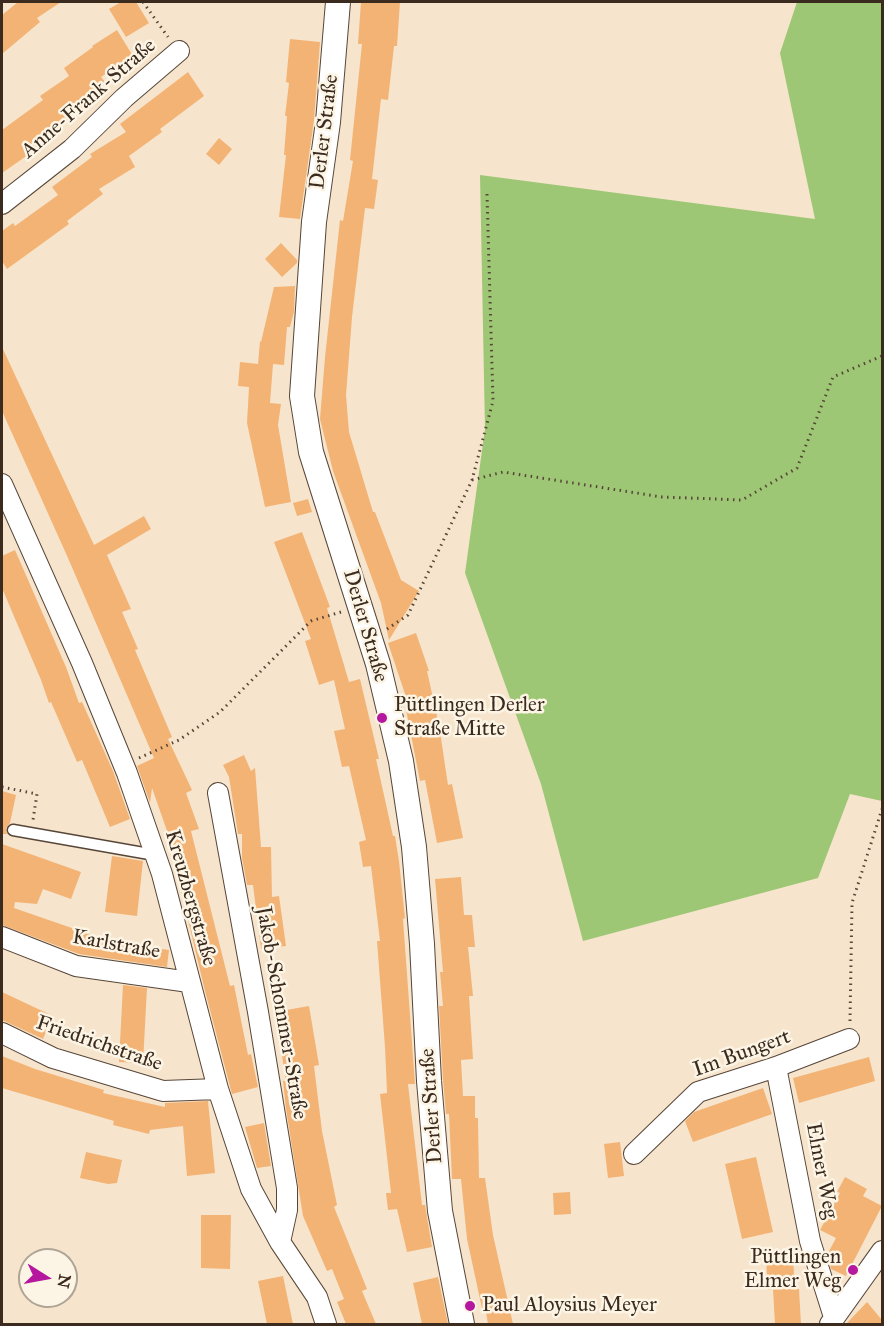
<!DOCTYPE html>
<html>
<head>
<meta charset="utf-8">
<style>
  body { margin:0 }
  #map { position:relative; width:884px; height:1326px; overflow:hidden; background:#f6e5cc; font-family:"IM FELL Great Primer",serif }
  canvas { display:block }
  .frame { position:absolute; inset:0; border:3px solid #3b2a1e; pointer-events:none }
  .north { position:absolute; left:18px; top:1248px; width:60px; height:60px; box-sizing:border-box; background:#fcf5e5; border:2px solid #afa495; border-radius:50%; rotate:101deg; font-size:16px; font-weight:700; line-height:24px; text-align:center; color:#3b2a1e }
  .north::after { content:''; display:block; margin:auto; width:21px; height:27px; background:#b5179e; clip-path:polygon(50% 0,100% 100%,50% 72%,0 100%) }
</style>
</head>
<body>
<div id="map">
<canvas width="884" height="1326"></canvas>
<div class="frame"></div>
<div class="north">N</div>
</div>
<script>
const ctx = document.querySelector('canvas').getContext('2d');
ctx.lineJoin = 'round';
function fill(path, color) { ctx.fillStyle = color; ctx.fill(path, 'evenodd'); }
const shape = rows => new Path2D(rows.map(r => 'M' + r).join(''));
function stroke(path, color, width, dash) { ctx.strokeStyle = color; ctx.lineWidth = width; ctx.lineCap = dash ? 'butt' : 'round'; ctx.setLineDash(dash || []); ctx.stroke(path); }
function label(font, color, halo, rows, align = 'center') {
  ctx.font = font + ' "IM FELL Great Primer",serif'; ctx.lineWidth = 5; ctx.setLineDash([]); ctx.textBaseline = 'middle'; ctx.strokeStyle = halo; ctx.fillStyle = color; for (const [text, x, y, turn = 0] of rows) {
    ctx.save(); ctx.translate(x, y); ctx.rotate((+turn || 0) * Math.PI / 180); ctx.textAlign = isNaN(turn) ? turn : align; if (halo) ctx.strokeText(text, 0, 0); ctx.fillText(text, 0, 0); ctx.restore();
  }
}
fill(shape([
  [797,2,882,2,882,801,850,794,818,878,583,941,541,784,465,573,485,429,480,175,815,219,780,53]
]), '#9dc774');
fill(shape([
  [18,2,61,2,37,18,40,22,2,54,2,15],
  [121,2,136,2,149,23,126,37,109,9],
  [361,2,400,2,397,46,394,46,388,100,381,99,372,179,378,180,374,209,365,208,352,317,346,395,349,432,373,512,375,512,401,580,419,591,389,640,381,603,333,471,320,419,325,357,340,220,343,221,353,161,350,160,362,44,358,44],
  [117,30,133,56,101,77,105,82,79,100,85,108,57,127,61,132,2,173,2,130,43,100,40,96,69,76,64,68,93,47,92,46],
  [290,39,320,42,314,120,300,219,279,217,286,155,284,155,287,116,285,116,289,83,286,82],
  [188,72,204,96,160,129,162,132,129,156,135,167,99,189,103,194,67,221,69,224,7,269,2,261,2,231,13,223,15,226,58,195,52,187,92,157,90,154,126,132,120,124],
  [219,138,232,149,219,165,206,154],
  [281,243,297,260,297,263,282,277,265,259],
  [295,286,294,312,290,327,287,327,284,365,273,364,270,403,281,404,278,425,291,502,265,507,247,423,249,387,238,386,240,362,258,364,260,341,261,342,274,287],
  [2,347,94,545,144,516,151,529,107,555,131,609,122,612,138,649,135,650,172,737,168,739,192,790,186,793,199,829,191,831,230,986,234,985,248,1055,251,1054,258,1087,232,1094,205,991,171,849,173,848,152,788,150,803,137,766,154,758,68,558,2,411],
  [308,499,312,512,297,516,293,503],
  [302,532,330,607,327,608,349,682,360,679,379,759,376,759,393,836,395,836,399,861,405,918,403,919,415,1084,408,1084,422,1205,425,1205,432,1247,407,1252,397,1209,388,1210,386,1193,391,1193,380,1094,387,1093,385,1047,377,941,380,941,371,866,363,867,359,842,366,840,349,766,342,767,334,731,345,729,334,680,319,685,305,641,311,639,274,542],
  [15,550,66,667,79,703,82,702,113,771,130,819,110,827,82,760,77,762,51,702,49,703,41,680,2,588,2,556],
  [416,633,429,671,427,671,439,725,448,785,452,784,463,838,437,843,425,780,420,781,403,694,405,694,388,643],
  [244,755,251,771,255,768,261,847,271,847,272,897,279,896,286,946,261,949,253,885,247,885,242,858,242,834,238,834,229,777,223,765],
  [2,791,16,795,10,823,6,828,7,834,2,834],
  [2,844,81,872,71,899,43,889,37,904,15,902,14,908,95,936,93,940,169,950,167,967,79,954,2,925],
  [112,856,143,861,137,916,105,912],
  [461,877,464,915,472,915,475,947,468,947,473,996,469,996,473,1059,461,1060,463,1096,475,1096,475,1118,478,1118,479,1178,485,1178,493,1235,513,1324,488,1324,486,1312,483,1313,467,1239,461,1179,452,1179,449,1114,446,1114,443,1080,439,1006,443,1006,440,972,443,972,435,879],
  [123,985,147,988,143,1063,119,1062],
  [2,992,53,1016,43,1039,2,1020],
  [309,1006,319,1065,314,1066,322,1131,337,1205,334,1207,367,1289,362,1291,376,1324,346,1324,337,1302,344,1299,332,1269,327,1271,303,1216,286,1109,283,1081,286,1081,275,1012],
  [2,1056,35,1069,104,1090,103,1093,165,1107,165,1103,208,1101,215,1173,187,1176,183,1126,150,1130,149,1134,113,1125,114,1121,2,1088],
  [869,1057,875,1081,799,1103,793,1078],
  [763,1088,772,1114,693,1142,685,1121,694,1112],
  [264,1123,271,1166,257,1168,245,1127],
  [620,1142,624,1176,608,1178,604,1144],
  [86,1152,122,1160,117,1183,108,1184,80,1178],
  [756,1157,773,1232,742,1239,725,1164],
  [845,1177,867,1189,863,1196,882,1206,846,1276,831,1269,829,1261,831,1258,827,1255,836,1238,820,1230,840,1193,837,1192],
  [570,1192,571,1214,554,1215,553,1193],
  [201,1215,231,1215,230,1269,201,1268],
  [793,1258,795,1289,799,1289,801,1324,775,1324,773,1289,768,1290,766,1260],
  [283,1276,293,1324,267,1324,258,1281],
  [438,1277,448,1324,422,1324,413,1283],
  [867,1302,882,1320,882,1324,846,1324]
]), '#f3b375');
const service = shape([
  [13,830,155,855]
]);
const minor = shape([
  [2,204,72,149,124,98,179,51],
  [2,484,82,663,127,773,162,874,218,1089,251,1189,280,1242,317,1297,326,1324],
  [218,793,258,1012,287,1188,287,1210,280,1242],
  [2,937,76,966,189,982],
  [2,1033,53,1058,163,1091,218,1089],
  [776,1067,810,1241,834,1317],
  [634,1154,698,1092,776,1067,849,1039],
  [830,1324,882,1251]
]);
const tertiary = shape([
  [338,2,328,122,314,222,302,396,311,452,378,664,401,761,414,847,422,944,429,1081,440,1211,462,1324]
]);
stroke(service, '#574638', 13);
stroke(minor, '#574638', 22);
stroke(tertiary, '#574638', 26);
stroke(shape([
  [143,2,168,37],
  [472,480,503,472,662,497,742,500,797,468,833,377,882,356],
  [387,629,408,615,472,480,493,401,487,194],
  [139,758,179,740,220,712,311,621,341,612],
  [2,787,37,794,33,820],
  [850,1021,852,903,882,809]
]), '#574638', 3, [1.5, 4.5]);
stroke(service, '#fff', 10);
stroke(minor, '#fff', 20);
stroke(tertiary, '#fff', 24);
for (const [x, y, r, color] of [
  [382,718,6,"#b5179e"],
  [853,1270,6,"#b5179e"],
  [470,1306,6,"#b5179e"]
]) { const dot = new Path2D(); dot.arc(x, y, r, 0, 2 * Math.PI); ctx.fillStyle = color; ctx.fill(dot); stroke(dot, '#fcf5e5', 2); }
label('21px', '#3b2a1e', '#fcf5e5', [
  ["Anne-Frank-Straße",89,99,-41],
  ["Derler Straße",325,132,-83],
  ["Derler Straße",365,626,74],
  ["Kreuzbergstraße",190,898,74],
  ["Karlstraße",116,945,10],
  ["Jakob-Schommer-Straße",281,1013,80],
  ["Friedrichstraße",99,1044,19],
  ["Im Bungert",742,1054,-20],
  ["Derler Straße",432,1106,-94],
  ["Elmer Weg",821,1171,79]
]);
label('21px', '#3b2a1e', '#fcf5e5', [
  ["Püttlingen Derler",394,706],
  ["Straße Mitte",394,730],
  ["Püttlingen",841,1258,"right"],
  ["Elmer Weg",841,1282,"right"],
  ["Paul Aloysius Meyer",482,1306]
], 'left');
</script>
</body>
</html>
